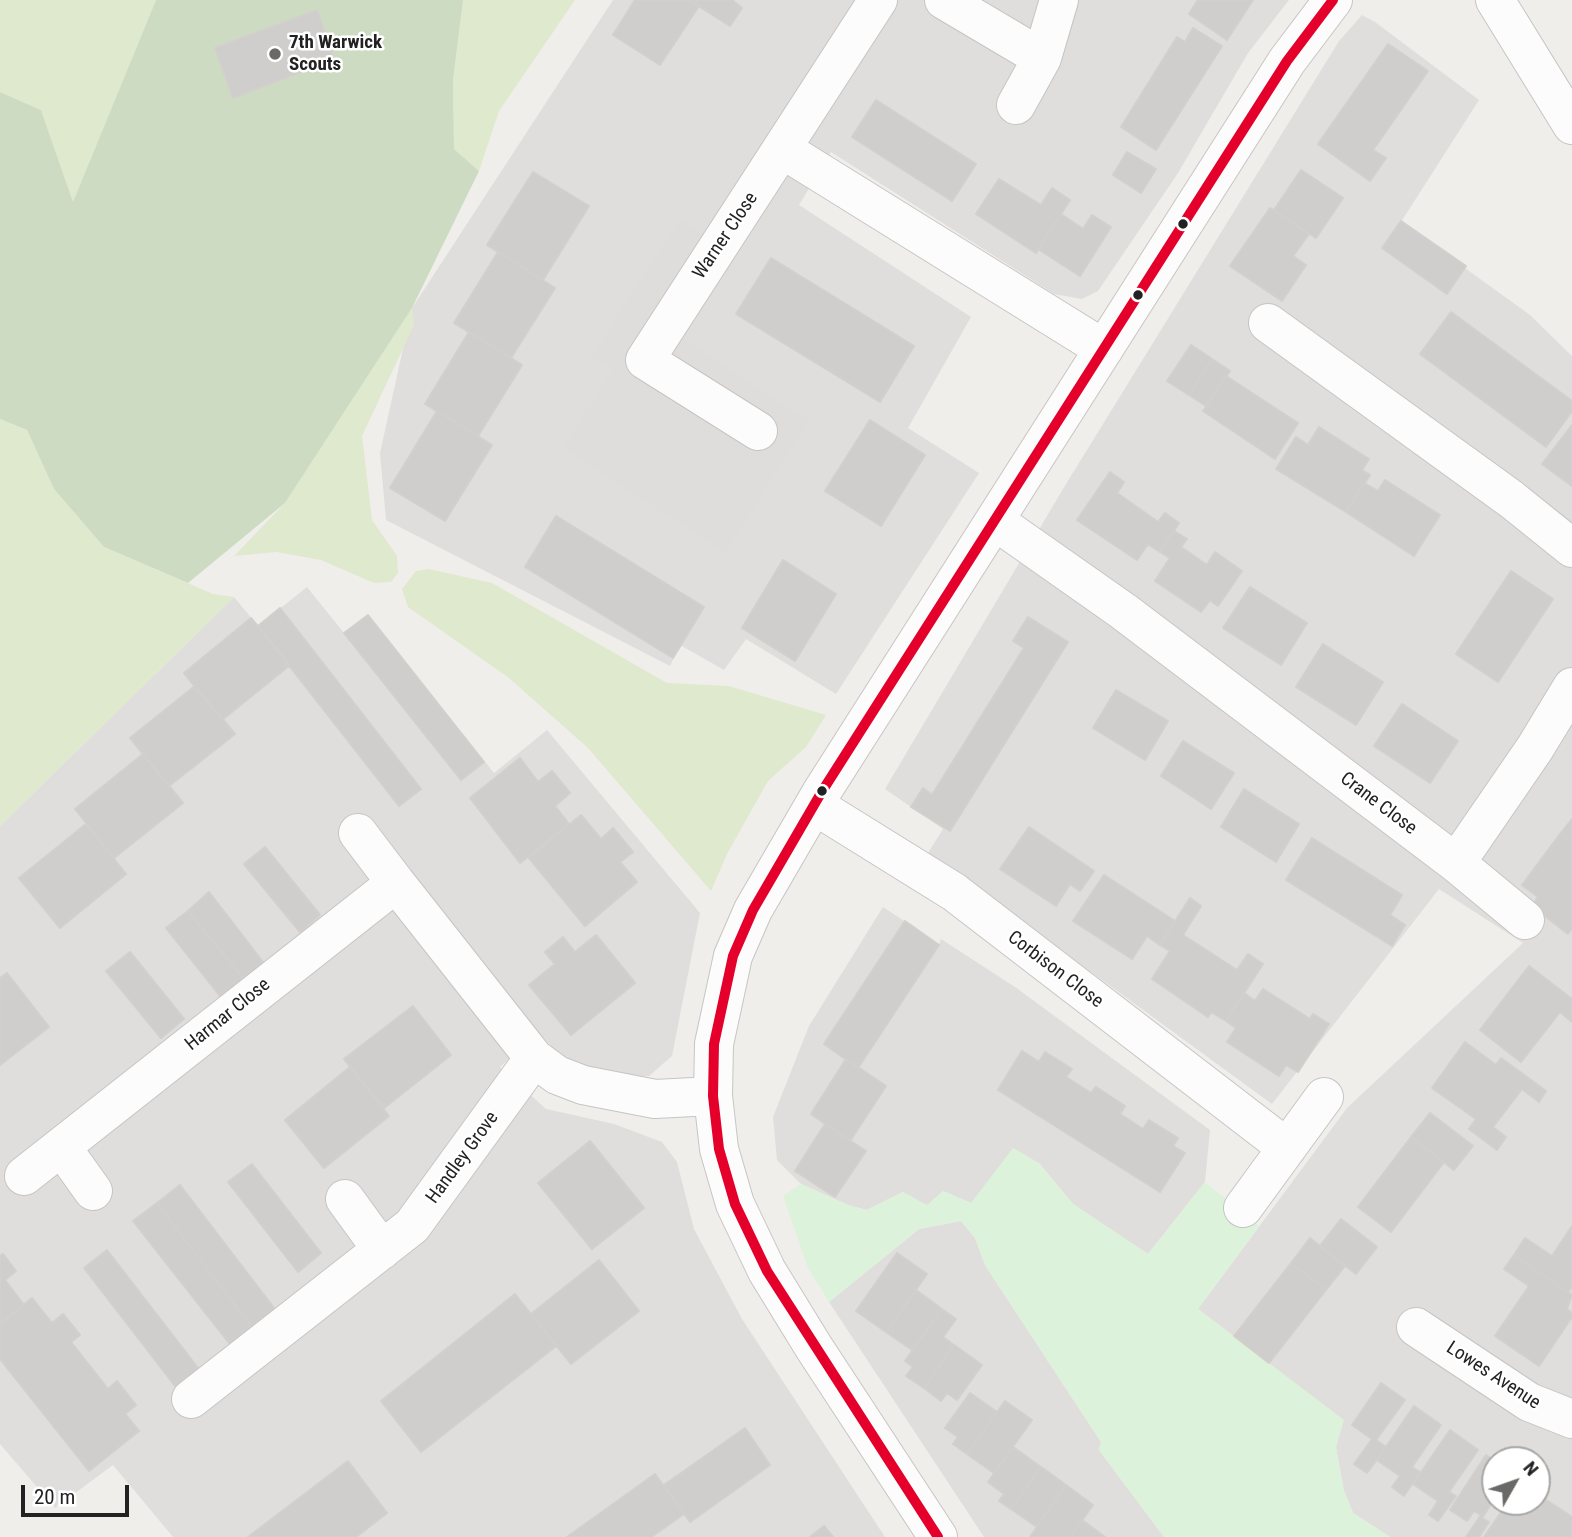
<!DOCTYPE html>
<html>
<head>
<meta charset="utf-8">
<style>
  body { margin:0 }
  #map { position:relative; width:1572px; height:1537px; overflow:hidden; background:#f0eeeb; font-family:"Roboto Condensed",sans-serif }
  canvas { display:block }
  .north { position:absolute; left:1481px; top:1446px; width:70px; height:70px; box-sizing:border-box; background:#fff; border:2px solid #a7a7a7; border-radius:50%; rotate:50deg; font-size:19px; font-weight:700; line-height:28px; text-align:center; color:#222 }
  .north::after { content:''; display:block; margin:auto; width:24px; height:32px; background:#6a6968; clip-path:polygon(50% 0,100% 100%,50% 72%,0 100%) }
  .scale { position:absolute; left:21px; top:1485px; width:108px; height:32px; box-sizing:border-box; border:4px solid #222; border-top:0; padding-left:9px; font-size:21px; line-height:24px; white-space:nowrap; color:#222; -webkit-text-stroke:5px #fff; paint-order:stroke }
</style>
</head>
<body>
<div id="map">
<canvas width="1572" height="1537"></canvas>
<div class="north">N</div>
<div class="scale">20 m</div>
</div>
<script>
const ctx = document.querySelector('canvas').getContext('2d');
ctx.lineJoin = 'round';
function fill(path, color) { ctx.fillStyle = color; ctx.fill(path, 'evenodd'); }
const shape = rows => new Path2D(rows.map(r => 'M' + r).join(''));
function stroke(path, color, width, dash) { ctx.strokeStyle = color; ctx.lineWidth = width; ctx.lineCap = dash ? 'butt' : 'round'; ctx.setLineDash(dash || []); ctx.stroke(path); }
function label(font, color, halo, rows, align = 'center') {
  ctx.font = font + ' "Roboto Condensed",sans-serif'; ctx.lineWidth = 5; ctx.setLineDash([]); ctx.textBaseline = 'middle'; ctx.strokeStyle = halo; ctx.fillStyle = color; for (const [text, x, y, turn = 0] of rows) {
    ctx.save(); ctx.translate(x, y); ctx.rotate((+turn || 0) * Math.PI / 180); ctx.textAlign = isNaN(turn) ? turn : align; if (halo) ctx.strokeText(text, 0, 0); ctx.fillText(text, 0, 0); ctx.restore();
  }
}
fill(shape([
  [613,0,1289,0,1248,53,1178,173,1098,291,1082,299,1054,294,831,152,799,205,971,317,908,428,979,473,836,694,746,639,724,670,680,645,670,666,386,520,380,453,412,308],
  [1362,15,1375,22,1479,100,1401,222,1530,315,1572,356,1572,1537,1390,1537,1353,1513,1344,1491,1336,1448,1269,1363,1198,1309,1347,1108,1523,943,1439,889,1272,1104,928,853,943,829,885,789,1066,484,1339,41],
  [1495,1460,1537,1460,1537,1502,1495,1502],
  [307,587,344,633,368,615,494,773,547,730,700,913,672,1056,649,1076,618,1078,559,1055,539,1033,500,1067,546,1109,614,1124,662,1142,677,1162,694,1229,742,1319,885,1537,173,1537,113,1465,55,1508,0,1444,0,826,234,597,258,626],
  [883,907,939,944,941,939,1015,987,1210,1130,1205,1182,1148,1254,1073,1204,1039,1163,971,1203,943,1191,927,1206,903,1192,867,1210,848,1205,801,1184,777,1160,773,1117,809,1026],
  [961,1221,975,1238,985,1265,1101,1442,1099,1450,1164,1537,984,1537,829,1302,919,1229]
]), '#dfdedc');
fill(shape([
  [0,0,156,0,73,203,41,110,0,92],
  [463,0,575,0,499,111,479,171,454,149,453,80],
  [412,308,414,325,362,436,372,520,397,556,398,573,391,582,374,583,321,560,276,552,234,556,285,503],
  [0,419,27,430,54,489,104,547,213,594,234,597,0,826],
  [429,569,492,583,667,683,729,686,826,715,806,747,768,781,727,854,711,891,588,748,509,678,408,607,402,589,416,571]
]), '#dfe9cd');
fill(shape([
  [156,0,463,0,453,80,454,149,479,171,412,308,285,503,188,583,104,547,54,489,27,430,0,419,0,92,41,110,73,202]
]), '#cedbc3');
fill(shape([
  [1013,1148,1039,1163,1073,1204,1148,1254,1205,1182,1259,1226,1198,1309,1344,1420,1336,1448,1344,1491,1353,1513,1390,1537,1164,1537,1099,1450,1101,1442,985,1265,975,1238,961,1221,919,1229,829,1302,808,1268,783,1196,801,1184,848,1205,866,1210,903,1192,927,1205,943,1191,971,1203]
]), '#ddf2da');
fill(shape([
  [680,219,709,238,655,321,809,421,725,552,563,448,613,370,592,356]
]), '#dedddc');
const building = shape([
  [635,0,689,0,699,6,660,65,613,35,635,0],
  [689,0,732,0,742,8,730,26,689,0],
  [1198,0,1253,0,1227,40,1189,14,1198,0],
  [317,10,334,59,233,98,215,48,317,10],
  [1193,28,1222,46,1156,150,1121,127,1177,37,1185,42,1193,28],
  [1388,44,1428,71,1373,150,1386,158,1370,181,1318,144,1388,44],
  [876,100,976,164,952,201,852,137,876,100],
  [1127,152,1156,169,1141,193,1113,175,1127,152],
  [1301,170,1343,198,1316,238,1274,210,1301,170],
  [533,172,589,206,543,280,487,245,533,172],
  [999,179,1041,205,1052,188,1070,200,1036,253,976,214,999,179],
  [1270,208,1309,234,1293,256,1306,265,1282,301,1230,266,1270,208],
  [1061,214,1083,229,1092,215,1111,227,1080,276,1038,249,1061,214],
  [1401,221,1466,266,1447,294,1382,248,1401,221],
  [498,252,555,288,511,358,454,323,498,252],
  [771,258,914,346,880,402,736,314,771,258],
  [1451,312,1572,401,1572,411,1546,447,1420,354,1451,312],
  [469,332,522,365,478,436,425,404,469,332],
  [1191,345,1212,359,1189,395,1167,381,1191,345],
  [1212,359,1230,371,1206,406,1189,395,1212,359],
  [1226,376,1298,423,1275,459,1203,411,1226,376],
  [437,411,492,445,445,521,390,488,437,411],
  [870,420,925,455,881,526,825,491,870,420],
  [1572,425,1572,486,1542,464,1572,425],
  [1319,427,1369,459,1362,470,1370,475,1346,512,1276,469,1296,437,1308,445,1319,427],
  [1110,472,1124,482,1117,493,1158,522,1165,513,1179,523,1160,552,1148,544,1137,560,1077,520,1110,472],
  [1385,480,1440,515,1414,556,1346,512,1364,483,1378,491,1385,480],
  [556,516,704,607,673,658,525,567,556,516],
  [1174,531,1187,539,1181,547,1207,565,1215,552,1242,571,1218,606,1210,600,1201,612,1155,581,1170,558,1160,552,1174,531],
  [783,560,836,594,795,661,742,628,783,560],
  [1511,571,1553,599,1498,682,1456,654,1511,571],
  [1250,587,1307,623,1281,665,1223,628,1250,587],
  [280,608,421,789,399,806,258,626,280,608],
  [368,615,484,762,461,780,344,633,368,615],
  [1028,617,1068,642,950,831,911,807,923,788,932,795,1024,648,1013,641,1028,617],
  [251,618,290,665,222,720,184,673,251,618],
  [1323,644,1383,682,1356,725,1296,687,1323,644],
  [195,686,235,734,169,786,130,738,195,686],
  [1116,690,1168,721,1145,760,1093,728,1116,690],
  [1402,704,1458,741,1430,783,1374,746,1402,704],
  [1183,741,1234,773,1211,809,1161,776,1183,741],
  [143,754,183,803,114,858,75,809,143,754],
  [520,758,538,782,552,771,570,793,555,806,569,824,520,863,470,798,520,758],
  [1244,789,1299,824,1276,862,1221,827,1244,789],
  [581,815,601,839,613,828,633,852,620,862,637,882,585,926,529,858,581,815],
  [1572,819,1572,843,1560,834,1572,819],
  [86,824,126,874,60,928,19,878,86,824],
  [1029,827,1094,871,1080,891,1070,884,1056,906,1000,869,1029,827],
  [1560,834,1572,843,1572,928,1568,934,1532,906,1538,897,1522,885,1560,834],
  [1312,838,1402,895,1390,915,1405,925,1392,946,1286,880,1312,838],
  [265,847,320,915,300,932,244,864,265,847],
  [1104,875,1175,921,1160,945,1147,936,1132,959,1073,921,1104,875],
  [209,892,263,962,243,978,188,911,209,892],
  [1190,898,1201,906,1183,935,1237,970,1248,954,1263,964,1226,1021,1211,1012,1208,1017,1152,979,1170,951,1160,945,1190,898],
  [188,911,243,978,220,996,166,928,188,911],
  [905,921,939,945,858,1068,824,1044,905,921],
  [596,935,635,983,571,1035,529,985,555,964,545,952,563,937,575,952,596,935],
  [130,952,184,1019,161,1038,106,971,130,952],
  [1529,966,1572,999,1572,1022,1560,1012,1521,1062,1480,1030,1529,966],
  [7,973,49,1027,0,1065,0,978,7,973],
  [1263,989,1310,1019,1313,1014,1329,1024,1298,1072,1286,1065,1279,1076,1227,1042,1236,1028,1226,1021,1244,993,1255,1001,1263,989],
  [413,1006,451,1055,384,1108,344,1059,413,1006],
  [1465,1042,1496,1065,1501,1058,1546,1091,1539,1102,1522,1089,1493,1127,1506,1137,1497,1150,1469,1129,1476,1119,1432,1088,1465,1042],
  [1022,1051,1039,1062,1045,1052,1072,1069,1066,1077,1091,1093,1096,1087,1125,1106,1120,1114,1143,1129,1149,1120,1178,1138,1173,1146,1185,1153,1160,1192,998,1090,1022,1051],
  [846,1059,886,1086,850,1141,811,1114,846,1059],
  [350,1067,389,1116,324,1168,285,1120,350,1067],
  [1430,1113,1473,1146,1454,1170,1411,1137,1430,1113],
  [825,1124,866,1151,835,1197,795,1171,825,1124],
  [1411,1137,1444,1162,1391,1232,1358,1207,1411,1137],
  [590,1141,644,1208,592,1249,538,1183,590,1141],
  [252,1164,321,1253,298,1272,228,1182,252,1164],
  [180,1185,274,1308,251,1326,157,1203,180,1185],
  [157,1203,251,1326,229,1343,133,1221,157,1203],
  [1341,1219,1377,1247,1356,1274,1320,1246,1341,1219],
  [1572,1226,1572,1287,1568,1292,1514,1255,1525,1238,1552,1256,1572,1226],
  [1310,1238,1345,1266,1326,1290,1291,1263,1310,1238],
  [107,1250,198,1368,175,1386,84,1268,107,1250],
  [897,1253,927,1274,886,1332,856,1311,897,1253],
  [3,1254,16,1271,5,1280,24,1305,0,1324,0,1256,3,1254],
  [1514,1255,1572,1295,1567,1309,1572,1313,1572,1317,1539,1366,1495,1336,1529,1286,1504,1269,1514,1255],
  [599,1260,639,1311,571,1364,531,1314,599,1260],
  [1291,1263,1326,1290,1269,1363,1234,1336,1291,1263],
  [916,1290,942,1309,912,1350,886,1332,916,1290],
  [515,1294,556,1346,421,1452,381,1401,515,1294],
  [32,1298,52,1323,63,1314,80,1335,71,1342,108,1389,117,1381,136,1405,125,1414,139,1431,89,1471,0,1359,0,1324,32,1298],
  [942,1309,956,1319,943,1337,954,1345,924,1388,906,1376,913,1367,905,1361,942,1309],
  [954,1345,982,1365,957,1400,947,1393,941,1401,924,1388,954,1345],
  [1381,1383,1405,1400,1376,1440,1386,1447,1367,1473,1354,1464,1372,1439,1352,1425,1381,1383],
  [970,1393,997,1412,967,1454,953,1444,958,1437,945,1428,970,1393],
  [1005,1401,1032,1420,994,1473,967,1454,1005,1401],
  [1414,1406,1441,1425,1412,1467,1420,1472,1404,1496,1392,1487,1400,1476,1377,1460,1414,1406],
  [745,1428,770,1465,690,1522,664,1485,745,1428],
  [1450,1430,1478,1450,1449,1492,1456,1496,1438,1521,1429,1515,1438,1501,1413,1484,1450,1430],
  [1013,1447,1041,1467,1011,1509,999,1501,1004,1494,988,1482,1013,1447],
  [1486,1455,1495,1461,1495,1498,1482,1518,1489,1522,1479,1537,1466,1537,1481,1515,1474,1511,1467,1521,1450,1510,1486,1455],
  [348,1461,387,1513,356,1537,248,1537,348,1461],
  [1041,1467,1066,1485,1037,1527,1011,1509,1041,1467],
  [655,1474,684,1514,651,1537,567,1537,655,1474],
  [1066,1485,1093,1505,1070,1537,1030,1537,1066,1485],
  [1537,1494,1572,1517,1572,1537,1484,1537,1504,1508,1513,1514,1521,1502,1537,1502,1537,1494],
  [1082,1520,1105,1537,1070,1537,1082,1520],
  [824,1526,833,1537,810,1537,824,1526]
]);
fill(building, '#d0cecc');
stroke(building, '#d2cfcd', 2);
const minor = shape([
  [944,0,1042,58],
  [1495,0,1572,125],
  [1016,105,1042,58,1059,0],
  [782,149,1104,349],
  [1268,323,1511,499,1572,548],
  [758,431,645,360,878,0],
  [995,521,1123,611,1456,863,1535,748,1572,687],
  [814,805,954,892,1287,1148],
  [358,833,396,883],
  [1456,863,1525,920],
  [63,1149,93,1191],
  [24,1176,396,883,534,1058,557,1075,583,1085,655,1099,713,1096],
  [345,1199,382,1250],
  [1243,1208,1324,1097],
  [1416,1327,1529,1402,1572,1419],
  [191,1399,412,1226,534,1058],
  [938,1537,813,1346,767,1271,735,1204,719,1149,713,1096,714,1044,733,956,753,910,821,793,1287,61,1333,0]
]);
stroke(minor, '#c6c5c3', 40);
stroke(minor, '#fdfcfc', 38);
stroke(shape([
  [938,1537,767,1271,735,1204,719,1149,713,1096,714,1044,733,956,753,910,821,793,1287,61,1333,0]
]), '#e4002b', 10);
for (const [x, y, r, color] of [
  [275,54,7,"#6a6968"],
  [1183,224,6,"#222"],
  [1138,295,6,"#222"],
  [822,791,6,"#222"]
]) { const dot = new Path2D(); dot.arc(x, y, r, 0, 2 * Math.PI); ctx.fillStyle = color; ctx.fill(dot); stroke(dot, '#fff', 2.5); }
label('bold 19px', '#222', '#fff', [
  ["7th Warwick",289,43],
  ["Scouts",289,65]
], 'left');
label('19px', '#222', '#fff', [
  ["Warner Close",726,236,-56],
  ["Crane Close",1378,804,37],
  ["Corbison Close",1055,970,37],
  ["Harmar Close",228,1015,-39],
  ["Handley Grove",463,1158,-54],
  ["Lowes Avenue",1493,1376,33]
]);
</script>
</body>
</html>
